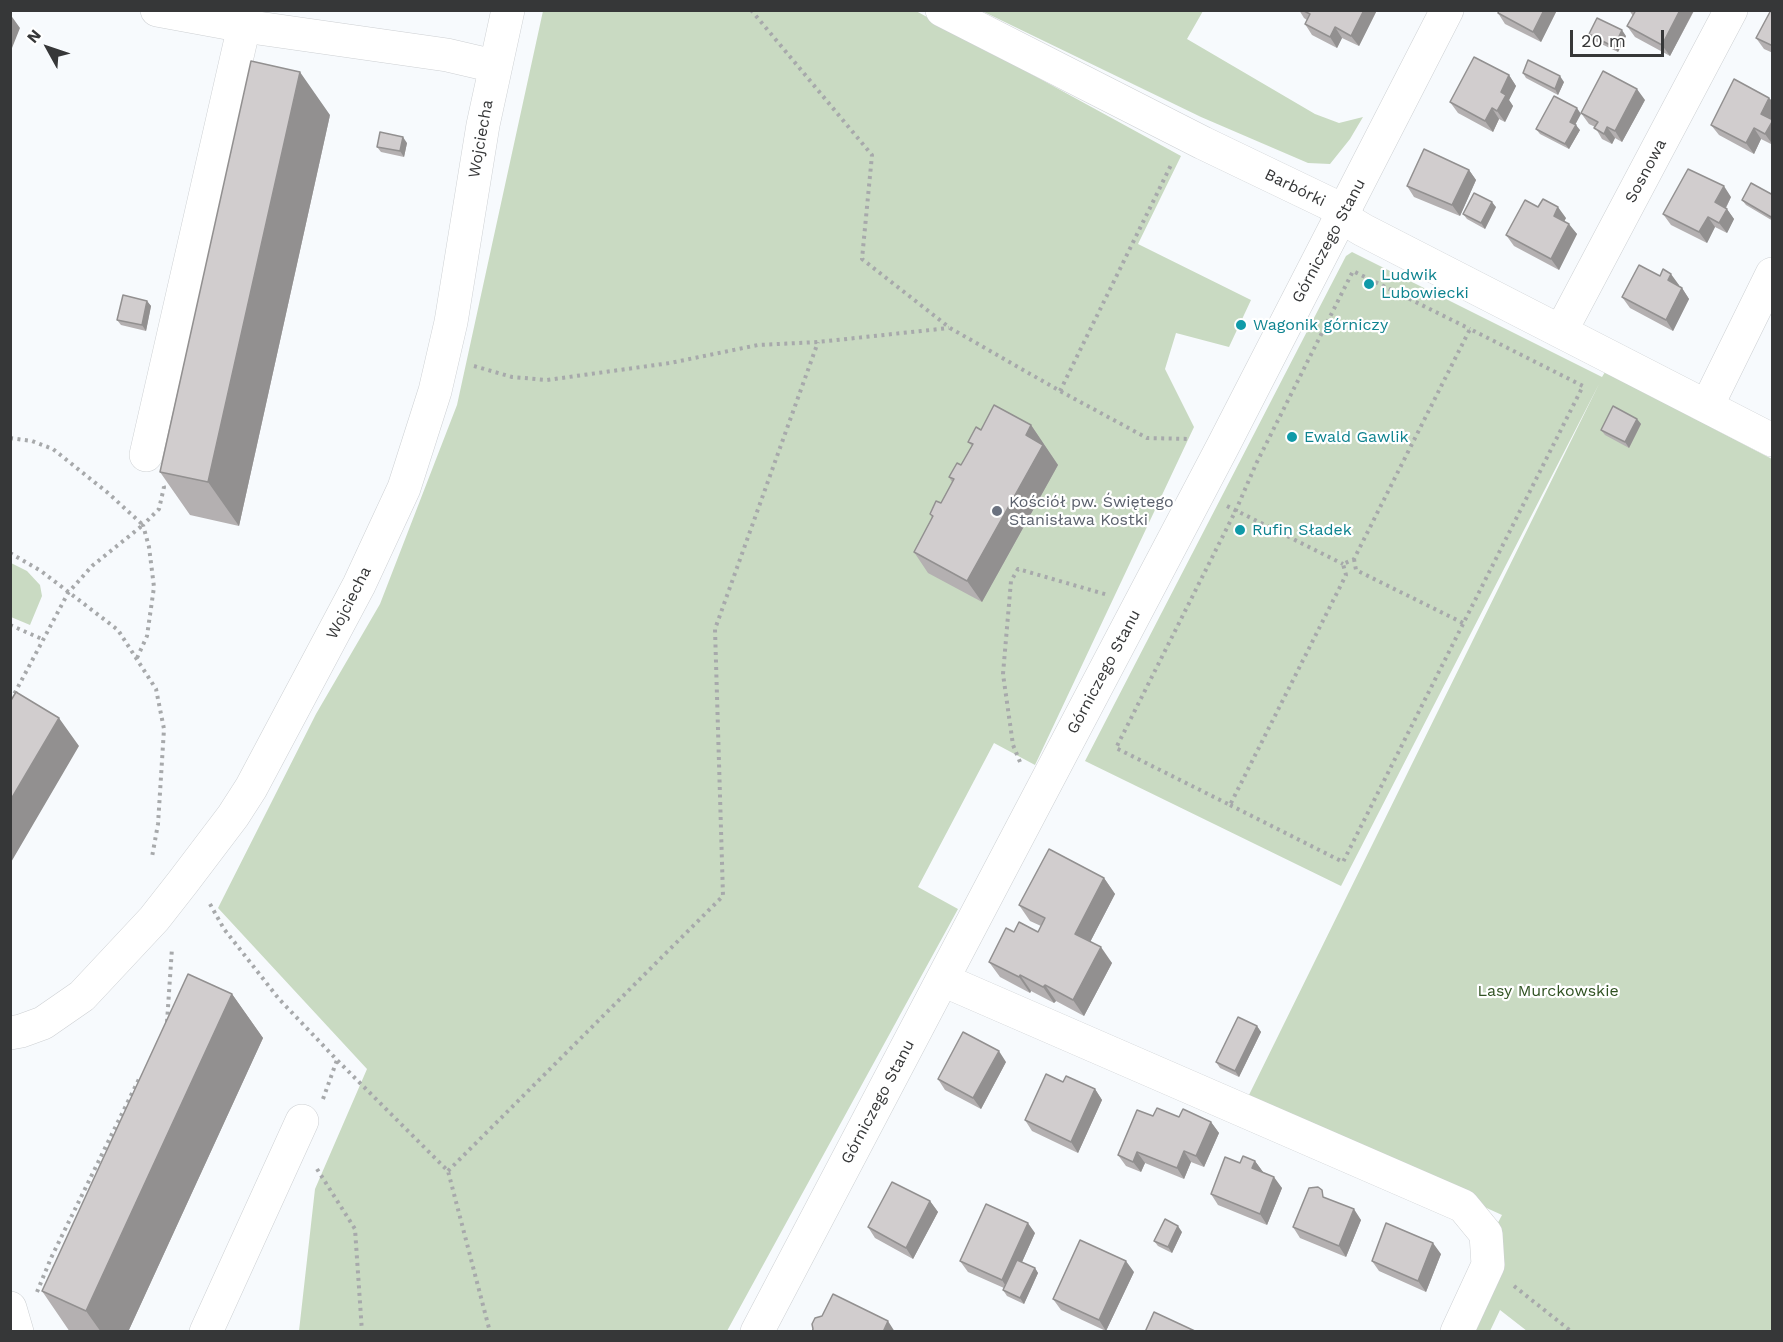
<!DOCTYPE html>
<html>
<head>
<meta charset="utf-8">
<style>
  body { margin:0 }
  #map { position:relative; width:1783px; height:1342px; overflow:hidden; background:#f7fafd; font-family:"Work Sans",sans-serif }
  canvas { display:block }
  .frame { position:absolute; inset:0; border:12px solid #363738; pointer-events:none }
  .north { position:absolute; left:18px; top:18px; width:60px; height:60px; -webkit-text-stroke:4px #fff; paint-order:stroke; rotate:310deg; font-size:16px; font-weight:700; line-height:24px; text-align:center; color:#363738 }
  .north::after { content:''; display:block; margin:auto; width:21px; height:27px; background:#363738; clip-path:polygon(50% 0,100% 100%,50% 72%,0 100%) }
  .scale { position:absolute; left:1570px; top:30px; width:94px; height:27px; box-sizing:border-box; border:3px solid #363738; border-top:0; padding-left:8px; font-size:18px; line-height:21px; white-space:nowrap; color:#363738; -webkit-text-stroke:4px #fff; paint-order:stroke }
</style>
</head>
<body>
<div id="map">
<canvas width="1783" height="1342"></canvas>
<div class="frame"></div>
<div class="north">N</div>
<div class="scale">20 m</div>
</div>
<script>
const ctx = document.querySelector('canvas').getContext('2d');
ctx.lineJoin = 'round';
function fill(path, color) { ctx.fillStyle = color; ctx.fill(path, 'evenodd'); }
const shape = rows => new Path2D(rows.map(r => 'M' + r).join(''));
function stroke(path, color, width, dash) { ctx.strokeStyle = color; ctx.lineWidth = width; ctx.lineCap = dash ? 'butt' : 'round'; ctx.setLineDash(dash || []); ctx.stroke(path); }
function label(font, color, halo, rows, align = 'center') {
  ctx.font = font + ' "Work Sans",sans-serif'; ctx.lineWidth = 4.5; ctx.setLineDash([]); ctx.textBaseline = 'middle'; ctx.strokeStyle = halo; ctx.fillStyle = color; for (const [text, x, y, turn = 0] of rows) {
    ctx.save(); ctx.translate(x, y); ctx.rotate((+turn || 0) * Math.PI / 180); ctx.textAlign = isNaN(turn) ? turn : align; if (halo) ctx.strokeText(text, 0, 0); ctx.fillText(text, 0, 0); ctx.restore();
  }
}
fill(shape([
  [543,11,916,11,1181,156,1138,244,1251,300,1229,347,1176,333,1165,369,1194,427,1035,765,994,743,918,887,958,909,727,1331,299,1331,315,1189,367,1069,218,908,316,714,380,604,457,405],
  [982,11,1203,11,1187,39,1315,114,1339,123,1363,117,1350,139,1330,164,1308,163,1201,117],
  [1352,252,1602,377,1605,372,1772,459,1772,1331,1527,1331,1500,1310,1490,1331,1441,1331,1502,1215,1247,1099,1599,384,1341,886,1085,761,1346,256],
  [11,563,27,571,40,585,42,596,30,625,11,617]
]), '#c9dac2');
const minor = shape([
  [157,10,244,26,447,55,494,66],
  [942,10,1203,143,1328,203,1343,213,1353,224,1363,230,1772,440],
  [1561,331,1731,10],
  [1707,406,1772,274],
  [146,455,244,26],
  [943,980,1463,1206,1486,1234,1488,1265,1457,1332],
  [10,1033,21,1031,43,1023,82,996,154,919,183,882,233,816,251,788,359,585,404,488,435,391,451,322,483,125,508,10],
  [10,1308,17,1332],
  [206,1332,302,1121],
  [757,1332,1223,446,1447,10]
]);
stroke(minor, '#cdd0d3', 34);
stroke(shape([
  [751,10,872,155,862,259,950,328,1060,391,1147,438,1190,439],
  [474,366,512,377,547,380,670,363,758,345,818,342,949,328],
  [1060,391,1172,163],
  [10,438,32,441,53,449,108,493,143,525,92,566,68,593,10,702],
  [1227,506,1343,564],
  [10,553,41,571,118,630,156,689,164,729,158,824,152,857],
  [1354,559,1356,570,1463,623],
  [10,625,42,639],
  [137,658,147,636,154,587,149,547,143,525,159,509,164,487,162,482],
  [1020,762,1013,745,1003,674,1011,581,1018,569,1108,595],
  [1230,805,1343,862,1583,386,1470,329,1354,559,1343,564,1346,575,1230,805,1116,748,1236,510,1256,464,1353,271,1470,329],
  [210,904,224,929,279,999,337,1060,448,1171,490,1332],
  [167,1022,172,948],
  [323,1099,337,1060],
  [317,1169,355,1229,362,1332],
  [448,1171,723,896,715,629,818,342],
  [1514,1286,1572,1332],
  [37,1292,51,1258,140,1077]
]), '#a7a9ab', 4, [3, 4.5]);
stroke(minor, '#fff', 33);
fill(shape([
  [1299,10,1377,10,1359,46,1342,38,1337,48,1312,35,1305,24,1307,20,1304,18],
  [1557,10,1541,42,1505,24,1498,13],
  [1629,10,1694,11,1670,56,1635,37,1627,26,1633,16],
  [1773,10,1773,53,1764,49,1756,38],
  [1589,34,1626,36,1618,52,1593,40],
  [1523,73,1564,82,1558,95,1526,78],
  [1509,75,1516,86,1509,100,1513,106,1505,122,1499,119,1493,132,1458,113,1450,102],
  [1769,98,1773,102,1773,117,1771,120,1773,120,1773,145,1761,139,1754,154,1719,135,1711,125],
  [1645,100,1622,142,1615,138,1612,144,1602,139,1595,127,1589,124,1581,113],
  [330,115,239,526,190,515,160,472],
  [1536,129,1580,130,1569,149,1540,134],
  [407,143,404,157,381,152,377,147],
  [1469,170,1476,180,1460,216,1414,197,1407,186],
  [1773,195,1773,221,1746,205,1742,200],
  [1731,197,1726,208,1734,219,1727,233,1715,227,1707,243,1671,225,1663,214],
  [1496,207,1485,229,1467,219,1463,214],
  [1566,218,1564,221,1577,234,1559,270,1514,246,1506,235],
  [1660,276,1679,285,1678,286,1682,288,1689,299,1673,331,1630,308,1622,297],
  [147,301,151,306,146,331,121,325,117,320],
  [1637,419,1641,424,1629,448,1605,435,1601,430],
  [1031,425,1058,465,982,602,928,573,914,552,932,518,930,514,941,503,952,482,949,477,961,465,972,446,968,442,981,430],
  [1104,878,1115,894,1090,942,1112,963,1084,1016,1056,1001,1054,1003,1031,991,1030,993,1000,977,989,962,1014,932,1038,932,1041,926,1030,921,1019,905],
  [232,994,263,1038,128,1332,70,1332,42,1291],
  [1257,1026,1261,1032,1239,1077,1220,1068,1216,1062],
  [1006,1062,981,1109,945,1090,938,1079],
  [1063,1082,1095,1089,1102,1100,1078,1153,1032,1131,1025,1120],
  [1153,1116,1179,1117,1211,1122,1219,1133,1204,1167,1191,1162,1184,1179,1145,1163,1141,1172,1126,1166,1118,1155],
  [1255,1161,1263,1172,1262,1173,1282,1188,1267,1225,1218,1205,1211,1194,1240,1163],
  [1328,1199,1361,1220,1346,1257,1300,1238,1293,1227],
  [930,1201,938,1212,913,1259,875,1238,868,1227],
  [1182,1232,1172,1253,1158,1246,1154,1241],
  [1035,1233,1022,1262,1035,1268,1038,1273,1024,1304,1007,1296,1003,1290,1004,1288,968,1272,960,1261],
  [1441,1254,1426,1292,1379,1271,1372,1261],
  [1134,1272,1106,1331,1061,1310,1053,1299]
]), '#b4b0b1');
fill(shape([
  [1364,10,1377,10,1359,46,1351,36],
  [1544,10,1557,10,1541,42,1533,32],
  [1680,10,1694,10,1670,56,1662,45],
  [10,14,20,28,10,53],
  [1335,27,1342,38,1337,48,1330,37],
  [1622,30,1626,36,1618,52,1614,47],
  [300,72,330,115,239,526,208,482],
  [1509,75,1516,86,1509,100,1513,106,1505,122,1497,111,1501,92],
  [1560,76,1564,82,1558,95,1555,89],
  [1637,89,1645,100,1622,142,1615,131],
  [1769,98,1773,102,1773,117,1769,125,1761,114],
  [1492,108,1499,119,1493,132,1485,121],
  [1577,108,1581,114,1574,127,1570,122],
  [1773,120,1773,145,1765,134],
  [1576,125,1580,130,1569,149,1565,144],
  [1607,127,1615,138,1612,144,1604,134],
  [1754,128,1761,139,1754,154,1746,143],
  [403,137,407,143,404,157,400,151],
  [1469,170,1476,180,1460,216,1452,205],
  [1724,186,1731,197,1723,213,1715,202],
  [1492,202,1496,207,1485,229,1481,223],
  [1558,207,1566,218,1562,226,1554,216],
  [1727,209,1734,219,1727,233,1719,223],
  [1708,217,1715,227,1707,243,1699,232],
  [1569,224,1577,234,1559,270,1551,259],
  [1671,274,1679,285,1675,291,1668,280],
  [1682,288,1689,299,1673,331,1666,320],
  [147,301,151,306,146,331,142,325],
  [1637,419,1641,424,1629,448,1625,442],
  [1031,425,1058,465,982,602,967,581,1026,435],
  [59,718,79,746,10,864,10,801],
  [1104,878,1115,894,1086,950,1075,934],
  [1101,947,1112,963,1084,1016,1073,1000],
  [1020,975,1031,991,1030,993,1019,977],
  [1045,985,1056,1001,1054,1003,1043,987],
  [232,994,263,1038,128,1332,101,1332,86,1311],
  [1257,1026,1261,1032,1239,1077,1235,1071],
  [999,1051,1006,1062,981,1109,973,1098],
  [1095,1089,1102,1100,1078,1153,1071,1142],
  [1211,1122,1219,1133,1204,1167,1196,1156],
  [1184,1151,1191,1162,1184,1179,1177,1168],
  [1137,1152,1145,1163,1141,1172,1133,1162],
  [1255,1161,1263,1172,1259,1179,1252,1168],
  [1274,1177,1282,1188,1267,1225,1260,1214],
  [930,1201,938,1212,913,1259,906,1248],
  [1354,1209,1361,1220,1346,1257,1339,1246],
  [1028,1223,1035,1233,1009,1291,1002,1280],
  [1178,1226,1182,1232,1172,1253,1168,1247],
  [1433,1243,1441,1254,1426,1292,1418,1281],
  [1126,1261,1134,1272,1106,1331,1099,1320],
  [1035,1268,1038,1273,1024,1304,1020,1298],
  [888,1321,895,1332,883,1332]
]), '#929090');
const building = shape([
  [1302,10,1364,10,1351,36,1335,27,1330,37,1305,24,1310,14,1302,10],
  [1499,10,1544,10,1533,32,1498,13,1499,10],
  [1636,10,1680,10,1662,45,1627,26,1636,10],
  [1771,10,1773,10,1773,46,1756,38,1771,10],
  [1597,18,1622,30,1614,47,1589,34,1597,18],
  [1474,57,1509,75,1501,92,1506,95,1497,111,1492,108,1485,121,1450,102,1474,57],
  [1528,60,1560,76,1555,89,1523,73,1528,60],
  [251,61,300,72,208,482,160,472,251,61],
  [1603,71,1637,89,1615,131,1607,127,1604,134,1594,128,1598,122,1581,113,1603,71],
  [1734,79,1769,98,1761,114,1773,120,1765,134,1754,128,1746,143,1711,125,1734,79],
  [1554,96,1577,108,1570,122,1576,125,1565,144,1536,129,1554,96],
  [380,132,403,137,400,151,377,147,380,132],
  [1424,149,1469,170,1452,205,1407,186,1424,149],
  [1688,169,1724,186,1715,202,1727,209,1719,223,1708,217,1699,232,1663,214,1688,169],
  [1751,183,1773,195,1773,214,1771,217,1742,200,1751,183],
  [1474,193,1492,202,1481,223,1463,214,1474,193],
  [1543,199,1558,207,1554,216,1569,224,1551,259,1506,235,1525,200,1538,207,1543,199],
  [1639,265,1660,276,1663,269,1671,274,1668,280,1682,288,1666,320,1622,297,1639,265],
  [123,295,147,301,142,325,117,320,123,295],
  [994,405,1031,425,1026,435,1043,445,967,581,914,552,933,516,930,514,936,501,941,503,954,479,949,477,957,463,961,465,973,444,968,442,976,427,981,430,994,405],
  [1613,406,1637,419,1625,442,1601,430,1613,406],
  [16,692,59,718,10,801,10,702,16,692],
  [1049,849,1104,878,1075,934,1101,947,1073,1000,1045,985,1043,987,1020,975,1019,977,989,962,1006,928,1014,932,1019,922,1038,932,1045,918,1019,905,1049,849],
  [188,974,232,994,86,1311,42,1291,188,974],
  [1238,1017,1257,1026,1235,1071,1216,1062,1238,1017],
  [963,1032,999,1051,973,1098,938,1079,963,1032],
  [1046,1074,1063,1082,1066,1076,1095,1089,1071,1142,1025,1120,1046,1074],
  [1157,1108,1179,1117,1183,1109,1211,1122,1196,1156,1184,1151,1177,1168,1137,1152,1133,1162,1118,1155,1137,1110,1153,1116,1157,1108],
  [1243,1156,1255,1161,1252,1168,1274,1177,1260,1214,1211,1194,1225,1157,1240,1163,1243,1156],
  [892,1182,930,1201,906,1248,868,1227,892,1182],
  [1318,1187,1322,1190,1323,1197,1354,1209,1339,1246,1293,1227,1309,1188,1318,1187],
  [986,1204,1028,1223,1002,1280,960,1261,986,1204],
  [1165,1219,1178,1226,1168,1247,1154,1241,1165,1219],
  [1386,1223,1433,1243,1418,1281,1372,1261,1386,1223],
  [1080,1240,1126,1261,1099,1320,1053,1299,1080,1240],
  [1017,1260,1035,1268,1020,1298,1003,1290,1017,1260],
  [833,1294,888,1321,883,1332,812,1332,813,1329,812,1324,815,1318,822,1316,833,1294],
  [1154,1312,1197,1332,1145,1332,1154,1312]
]);
fill(building, '#d1cdce');
stroke(building, '#929090', 1.5);
for (const [x, y, r, color] of [
  [1369,284,6,"#0f9aa8"],
  [1241,325,6,"#0f9aa8"],
  [1292,437,6,"#0f9aa8"],
  [997,511,6,"#6b7280"],
  [1240,530,6,"#0f9aa8"]
]) { const dot = new Path2D(); dot.arc(x, y, r, 0, 2 * Math.PI); ctx.fillStyle = color; ctx.fill(dot); stroke(dot, '#fff', 2); }
label('16px', '#363738', '#fff', [
  ["Wojciecha",481,139,-80],
  ["Sosnowa",1646,171,-62],
  ["Barbórki",1295,188,26],
  ["Górniczego Stanu",1329,241,-62],
  ["Wojciecha",349,603,-63],
  ["Górniczego Stanu",1104,672,-62],
  ["Górniczego Stanu",878,1102,-62]
]);
label('16px', '#0d838f', '#fff', [
  ["Ludwik",1381,275],
  ["Lubowiecki",1381,293],
  ["Wagonik górniczy",1253,325],
  ["Ewald Gawlik",1304,437],
  ["Rufin Sładek",1252,530]
], 'left');
label('16px', '#5b616d', '#fff', [
  ["Kościół pw. Świętego",1009,502],
  ["Stanisława Kostki",1009,520]
], 'left');
label('16px', '#305222', '#fff', [
  ["Lasy Murckowskie",1548,991]
]);
</script>
</body>
</html>
